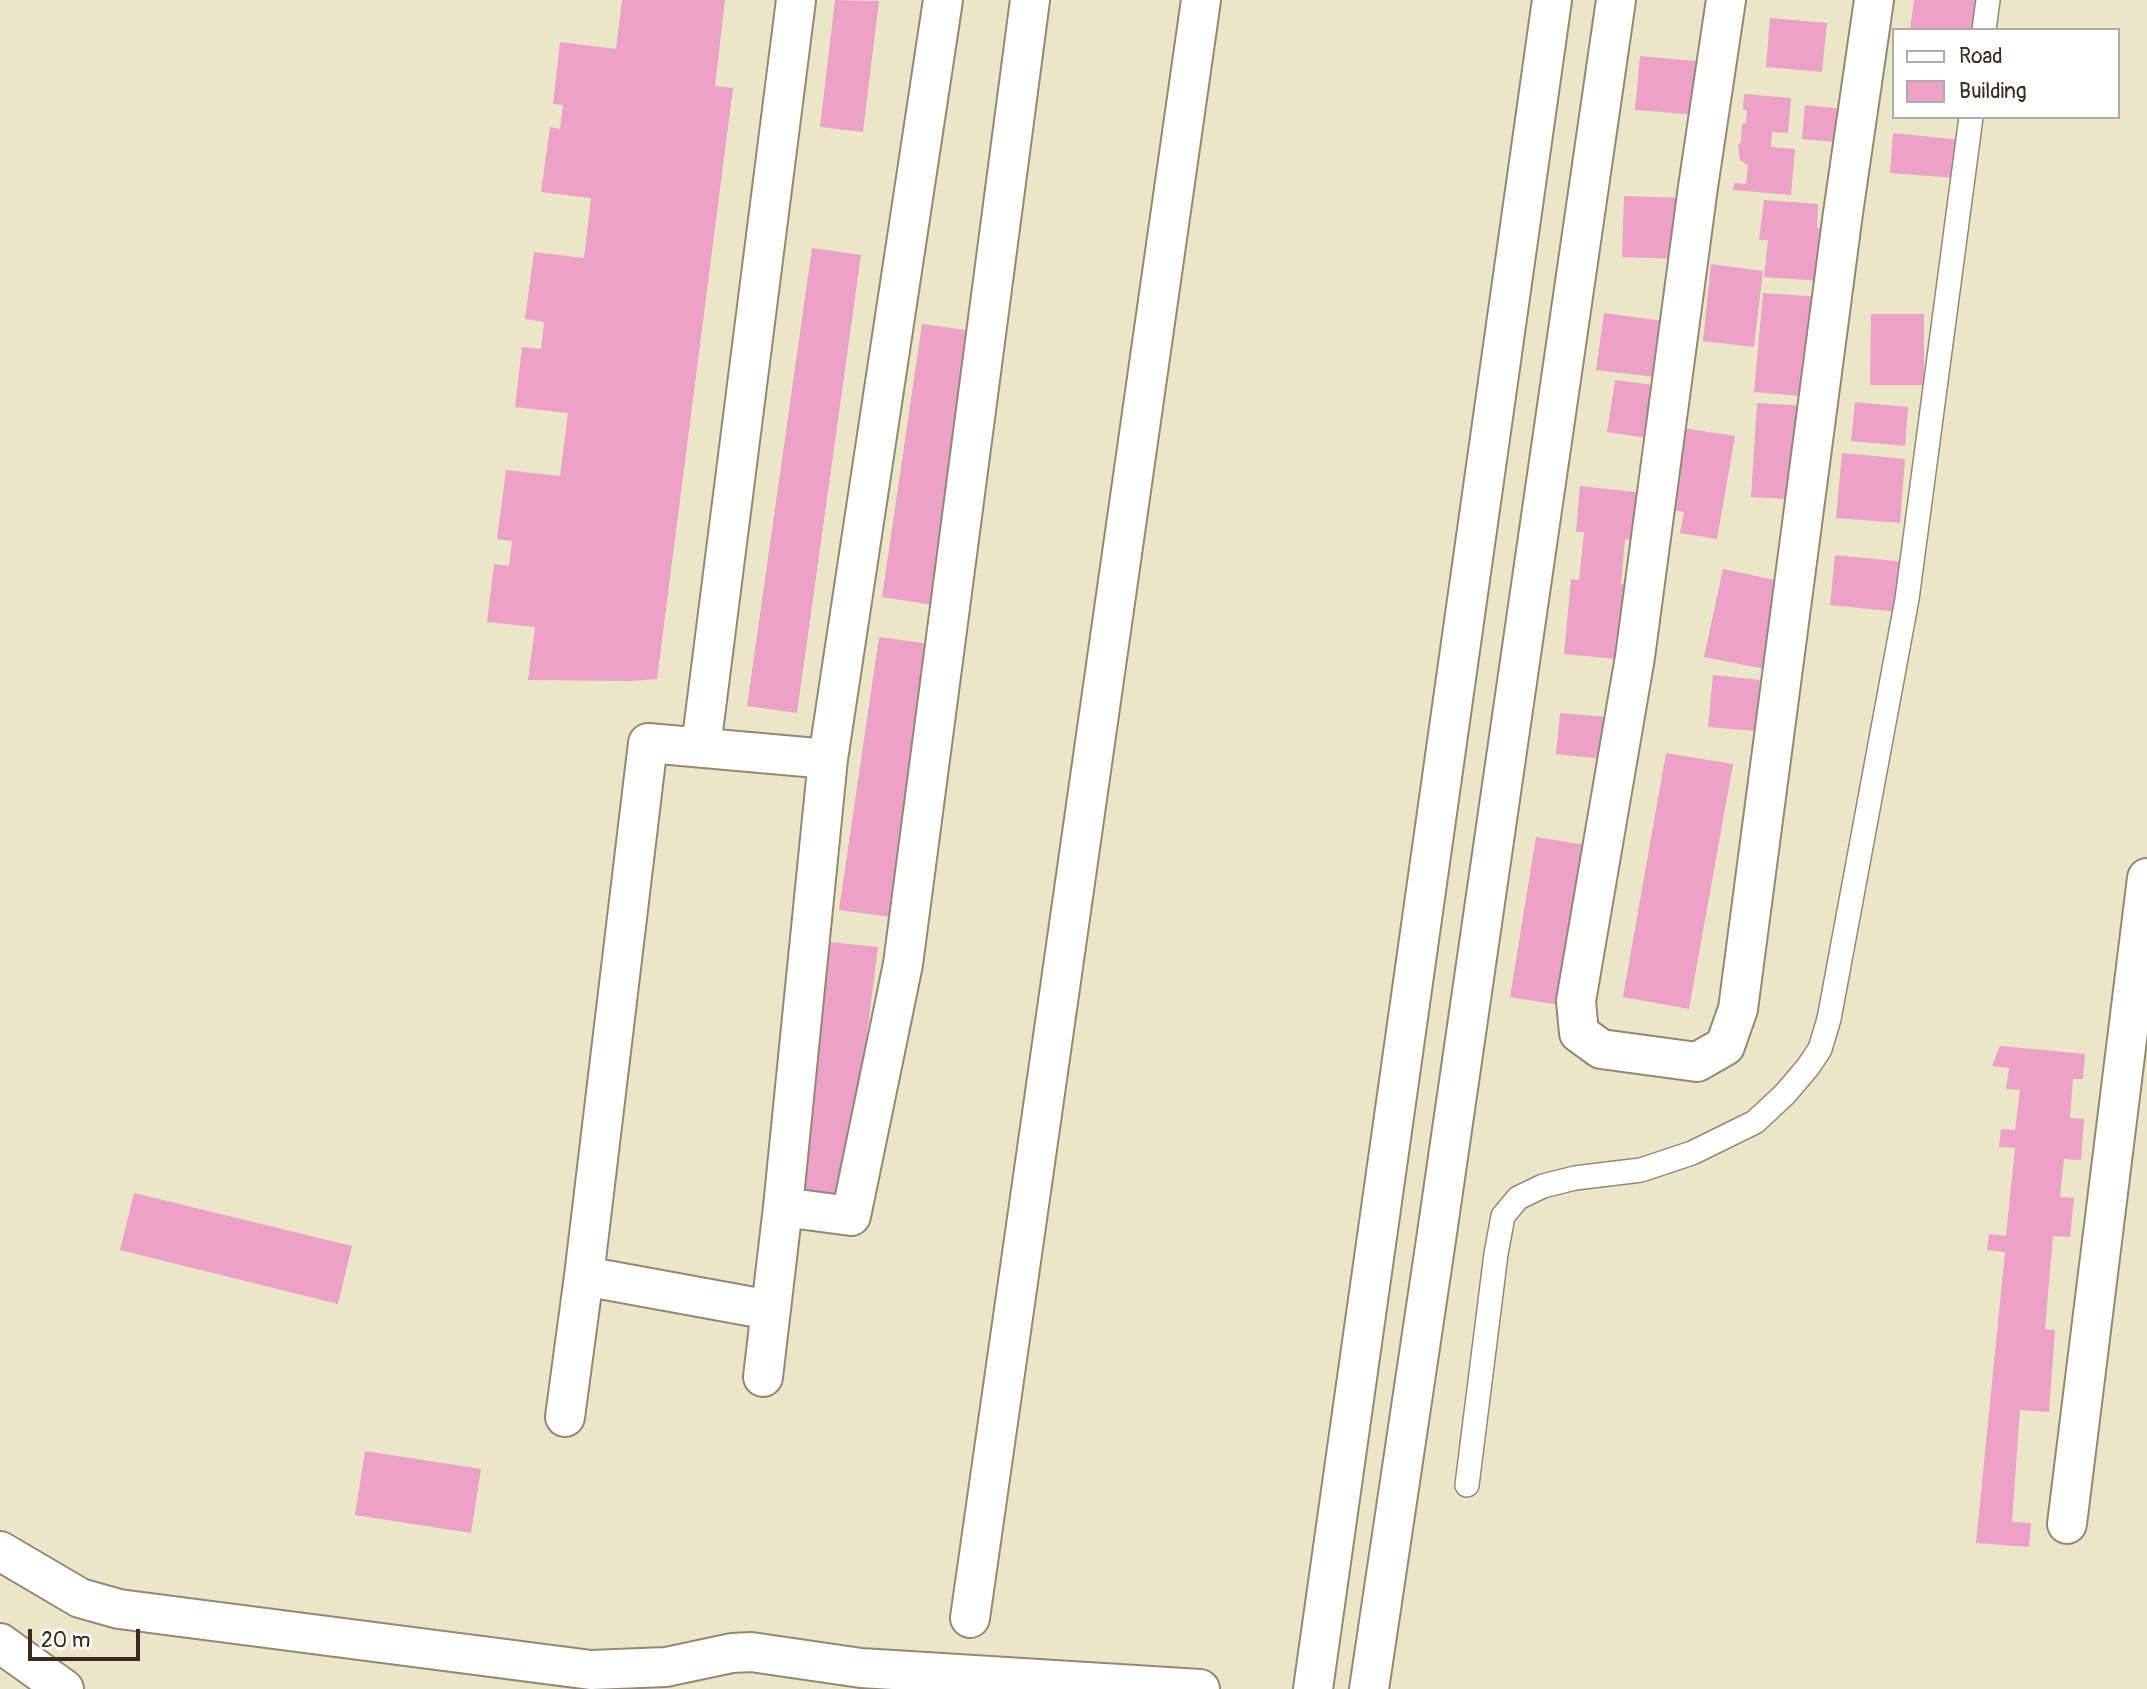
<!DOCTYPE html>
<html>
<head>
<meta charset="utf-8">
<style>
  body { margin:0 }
  #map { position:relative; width:2147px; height:1689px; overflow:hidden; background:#ece6c8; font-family:Pangolin,sans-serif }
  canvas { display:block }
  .legend { position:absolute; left:1892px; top:28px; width:228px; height:91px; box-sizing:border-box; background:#fff; border:2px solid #b1aaa5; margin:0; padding:9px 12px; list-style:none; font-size:21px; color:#3b2a1e }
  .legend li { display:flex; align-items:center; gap:14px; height:35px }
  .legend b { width:35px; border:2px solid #b1aaa5 }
  .scale { position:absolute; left:28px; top:1629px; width:112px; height:32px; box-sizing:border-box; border:4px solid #3b2a1e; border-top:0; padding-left:9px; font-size:21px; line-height:24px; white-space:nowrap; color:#3b2a1e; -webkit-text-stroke:5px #fff; paint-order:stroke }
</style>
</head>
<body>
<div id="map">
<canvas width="2147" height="1689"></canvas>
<ul class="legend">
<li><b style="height:9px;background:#fff"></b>Road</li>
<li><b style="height:19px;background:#eca1c6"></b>Building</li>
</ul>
<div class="scale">20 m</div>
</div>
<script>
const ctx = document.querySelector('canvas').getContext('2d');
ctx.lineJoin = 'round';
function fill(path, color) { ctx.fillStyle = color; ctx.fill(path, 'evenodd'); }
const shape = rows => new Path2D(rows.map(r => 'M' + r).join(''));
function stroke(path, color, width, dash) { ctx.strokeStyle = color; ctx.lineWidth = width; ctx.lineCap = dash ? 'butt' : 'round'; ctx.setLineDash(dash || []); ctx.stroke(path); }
fill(shape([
  [622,0,725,0,715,86,733,88,657,679,631,681,528,680,535,627,487,622,494,564,509,566,512,541,497,539,506,470,560,476,568,413,515,407,522,347,541,349,544,322,525,319,534,252,584,258,591,198,541,192,550,127,560,129,563,105,553,104,560,42,616,49],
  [835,0,879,1,863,132,820,127],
  [1914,0,1982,0,1979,30,1910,30],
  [1770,18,1827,23,1822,72,1766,67],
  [1640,56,1706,62,1700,115,1635,110],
  [1744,94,1791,98,1788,133,1772,132,1771,147,1795,149,1791,195,1733,190,1734,183,1746,184,1748,165,1740,160,1738,145,1741,142,1742,124,1746,123,1747,110,1743,110],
  [1805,105,1851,110,1847,143,1802,139],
  [1893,133,1961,140,1957,178,1890,173],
  [1624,196,1682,198,1680,259,1622,257],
  [1764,200,1818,204,1817,228,1838,228,1834,282,1764,277,1768,240,1759,240],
  [812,248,861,255,797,713,747,706],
  [1711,264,1763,271,1754,347,1703,341],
  [1763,293,1821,297,1813,397,1754,392],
  [1604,313,1663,321,1655,377,1596,370],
  [1871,314,1924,314,1924,385,1870,385],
  [922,324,973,331,933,605,882,597],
  [1615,380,1669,387,1661,440,1607,432],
  [1855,402,1908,407,1905,446,1851,441],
  [1757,403,1808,406,1802,500,1751,497],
  [1682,428,1735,436,1717,539,1680,533,1684,512,1669,509],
  [1842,453,1905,459,1900,523,1836,518],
  [1580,486,1644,493,1639,541,1625,539,1621,584,1635,585,1628,660,1564,654,1571,579,1579,580,1584,532,1576,532],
  [1835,555,1905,562,1899,612,1830,605],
  [1723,569,1789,583,1770,670,1704,657],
  [879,637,930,644,891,917,839,910],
  [1713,675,1760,680,1755,731,1708,727],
  [1560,713,1606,717,1603,759,1556,754],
  [1666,753,1733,764,1689,1009,1623,997],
  [1536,837,1592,846,1566,1006,1510,997],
  [829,942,878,947,862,1074,840,1200,801,1196],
  [2000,1046,2085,1054,2083,1079,2073,1079,2070,1118,2084,1119,2081,1160,2064,1159,2060,1197,2074,1198,2070,1237,2053,1236,2045,1329,2055,1330,2049,1412,2020,1410,2012,1522,2031,1523,2029,1547,1976,1543,2005,1252,1987,1250,1989,1234,2006,1236,2015,1148,1999,1147,2001,1129,2015,1130,2020,1090,2006,1089,2009,1068,1992,1066],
  [134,1193,352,1246,338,1304,120,1250],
  [365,1451,481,1469,471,1533,355,1515]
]), '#eca1c6');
const lane = shape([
  [1984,30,1988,0],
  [1467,1485,1496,1254,1503,1216,1518,1198,1543,1186,1575,1178,1641,1170,1692,1153,1755,1122,1785,1094,1808,1067,1820,1049,1829,1019,1907,599,1971,117]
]);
const street = shape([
  [1726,0,1698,187,1635,657,1576,1001,1579,1033,1601,1049,1697,1062,1725,1046,1738,1009,1843,213,1874,0],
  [701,747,796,0],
  [783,1207,851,1216,903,964,1030,0],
  [584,1276,648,743,828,759],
  [763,1377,783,1207,828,759,943,0],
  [565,1417,584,1276,770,1310],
  [2067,1524,2147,878],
  [0,1551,80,1598,119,1609,591,1670,666,1667,732,1653,751,1652,861,1668,1200,1689],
  [970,1618,1201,0],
  [0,1643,64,1689],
  [1313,1689,1552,0],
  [1369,1689,1436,1240,1616,0]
]);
stroke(lane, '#948873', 26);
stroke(street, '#948873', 42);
stroke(lane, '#fff', 23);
stroke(street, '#fff', 38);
</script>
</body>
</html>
